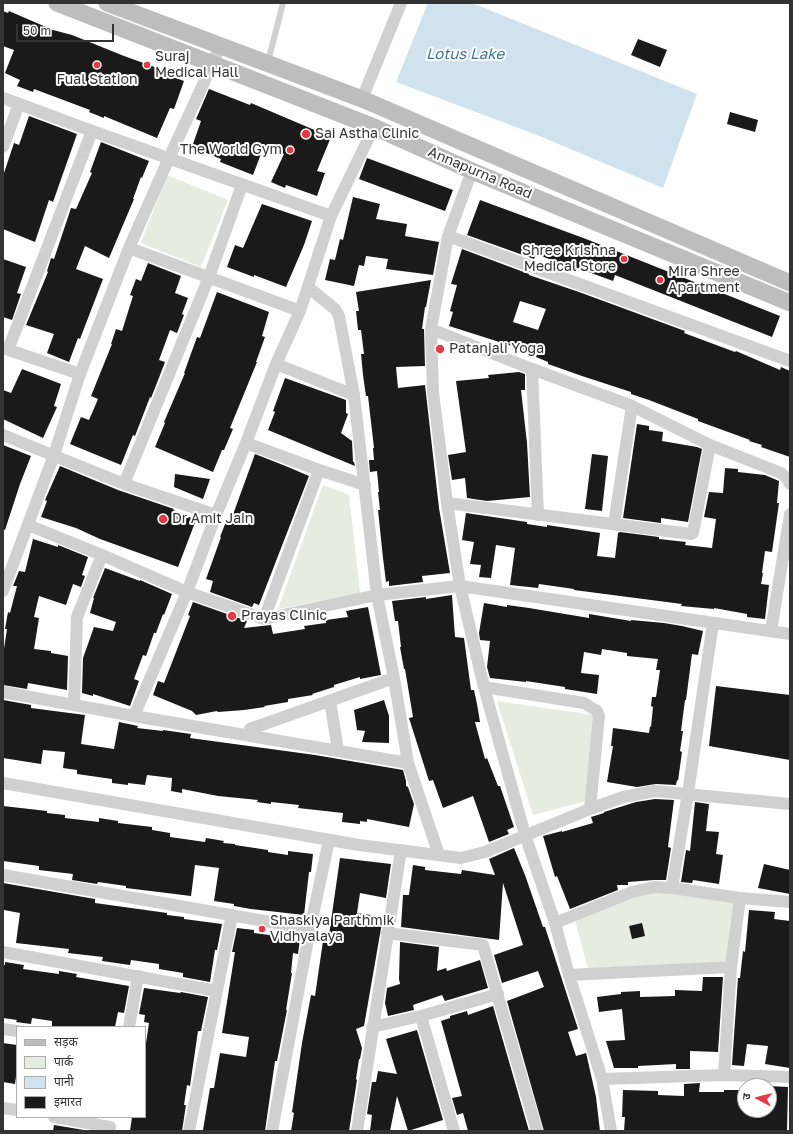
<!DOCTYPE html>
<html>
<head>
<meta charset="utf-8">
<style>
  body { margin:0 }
  #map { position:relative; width:793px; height:1134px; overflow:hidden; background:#fff; font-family:"Golos Text","Noto Sans Devanagari",sans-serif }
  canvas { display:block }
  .frame { position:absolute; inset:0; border:4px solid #333; pointer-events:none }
  .legend { position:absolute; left:16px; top:1026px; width:130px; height:92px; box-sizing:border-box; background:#fff; border:1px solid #adadad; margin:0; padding:5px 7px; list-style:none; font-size:12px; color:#333 }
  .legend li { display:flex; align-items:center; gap:8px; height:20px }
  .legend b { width:20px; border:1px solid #adadad }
  .north { position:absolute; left:737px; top:1078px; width:40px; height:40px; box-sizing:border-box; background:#fff; border:1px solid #adadad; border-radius:50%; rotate:277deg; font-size:11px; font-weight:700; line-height:16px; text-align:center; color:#333 }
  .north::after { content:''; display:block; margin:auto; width:14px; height:18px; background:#e63946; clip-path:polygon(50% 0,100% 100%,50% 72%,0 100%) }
  .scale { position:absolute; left:16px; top:24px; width:98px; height:18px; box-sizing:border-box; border:2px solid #333; border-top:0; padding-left:5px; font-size:12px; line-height:14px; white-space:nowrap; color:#333; -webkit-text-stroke:3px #fff; paint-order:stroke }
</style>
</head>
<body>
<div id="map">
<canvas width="793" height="1134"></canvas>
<div class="frame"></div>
<ul class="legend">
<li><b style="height:5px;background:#bdbdbd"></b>सड़क</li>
<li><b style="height:11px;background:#e6ecdf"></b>पार्क</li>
<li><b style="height:11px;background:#cfe2ee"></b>पानी</li>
<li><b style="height:11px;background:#1a1a1a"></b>इमारत</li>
</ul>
<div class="north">उ</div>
<div class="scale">50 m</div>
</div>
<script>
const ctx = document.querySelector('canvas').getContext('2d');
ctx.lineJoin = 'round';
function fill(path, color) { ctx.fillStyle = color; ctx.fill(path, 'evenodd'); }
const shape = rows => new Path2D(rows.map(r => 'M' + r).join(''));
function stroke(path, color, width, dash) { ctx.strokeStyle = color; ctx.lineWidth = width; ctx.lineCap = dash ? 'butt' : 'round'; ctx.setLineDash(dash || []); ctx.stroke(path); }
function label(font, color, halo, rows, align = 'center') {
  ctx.font = font + ' "Golos Text",sans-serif'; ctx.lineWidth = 4; ctx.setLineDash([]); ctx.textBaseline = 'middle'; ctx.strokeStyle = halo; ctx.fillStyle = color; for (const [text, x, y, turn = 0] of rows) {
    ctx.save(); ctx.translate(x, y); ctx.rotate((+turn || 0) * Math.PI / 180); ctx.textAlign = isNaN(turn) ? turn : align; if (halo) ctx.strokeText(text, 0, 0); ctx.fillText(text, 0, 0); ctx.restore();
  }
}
fill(shape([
  [167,175,228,200,201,267,141,243],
  [323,485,349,495,360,593,278,609],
  [497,701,594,715,586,801,533,815],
  [666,889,735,900,727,961,588,969,574,916,630,894]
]), '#e6ecdf');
fill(shape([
  [428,3,472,3,697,94,663,188,537,135,396,82]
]), '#cfe2ee');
fill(shape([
  [3,11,8,13,9,11,53,30,72,35,124,56,163,70,162,73,184,81,174,109,170,108,157,138,104,116,104,118,89,112,90,110,34,89,33,92,17,86,20,80,5,73,14,50,3,46],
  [638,39,667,50,660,67,631,55],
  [209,89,250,105,251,103,331,137,317,171,325,173,317,196,286,185,285,188,271,182,284,154,264,146,253,175,220,162,221,159,192,147,201,121,196,119],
  [730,112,758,120,755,132,727,124],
  [29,116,77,134,53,202,49,200,35,242,3,229,3,176,14,143,19,145],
  [101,142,149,161,142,178,141,177,133,199,134,199,109,258,85,246,76,269,103,279,80,339,78,338,69,362,47,353,54,334,26,325,48,272,47,271,51,258,54,259,71,208,76,209,92,173,90,172],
  [367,158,453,190,445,211,359,179],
  [353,197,380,204,376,219,407,224,405,236,439,242,433,275,386,269,388,259,366,256,364,266,359,265,354,286,325,280,330,259,335,260,340,239,343,240],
  [480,200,586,239,780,316,772,337,615,275,613,281,575,267,575,269,536,254,534,259,467,235],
  [262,204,312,221,304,245,286,287,254,275,254,277,227,267,235,245,243,248],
  [462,249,529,274,529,275,579,292,685,331,684,333,735,352,736,351,780,370,781,367,790,371,790,457,761,447,762,445,749,441,750,440,698,421,698,419,649,400,631,394,631,392,582,376,548,364,548,362,536,357,537,354,449,326,453,312,450,311,457,285,451,284],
  [520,301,546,309,538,330,513,322],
  [3,259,26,267,17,293,21,294,12,320,3,317],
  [148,263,181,276,175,293,188,298,182,314,184,315,177,333,170,330,159,360,165,362,157,383,151,398,150,397,135,436,133,435,121,465,70,444,81,417,89,420,98,399,91,396,112,344,111,344,116,329,122,331,133,296,130,295,136,279,141,281],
  [431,280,426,307,425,307,422,329,424,329,425,366,396,367,398,388,425,385,439,508,450,573,422,576,423,582,389,586,389,581,386,582,383,558,378,510,380,510,378,492,379,492,377,471,370,472,369,460,374,460,373,448,374,448,368,396,366,396,363,375,361,354,364,354,361,330,358,330,356,311,359,311,356,292],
  [217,292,269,312,262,336,265,337,256,362,257,362,230,428,233,429,224,450,222,450,213,472,155,447,165,423,164,422,185,373,184,373,197,337,200,338],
  [22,369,61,384,54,406,57,407,43,438,3,419,3,390,11,393],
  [519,372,525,374,525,390,521,390,527,443,530,497,487,501,467,498,465,478,452,480,448,455,466,452,456,381,489,378,488,375],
  [285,378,346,400,346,413,348,414,341,433,352,441,353,462,354,462,355,466,268,430,275,412,273,411],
  [637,424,649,426,649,430,663,432,662,441,697,447,702,449,688,522,661,518,661,523,623,518],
  [3,445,31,456,20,484,5,530,3,529],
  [255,454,288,467,309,476,259,605,254,603,252,607,210,592,213,581,206,579,221,537,220,537,227,519,231,520],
  [592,454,608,456,602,511,585,509],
  [60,466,118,490,174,509,173,510,196,520,178,567,100,539,76,528,41,517,47,501,45,500],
  [725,468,738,469,738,472,765,475,779,481,777,503,779,503,772,552,765,551,762,573,763,573,761,584,769,585,765,619,747,617,747,614,714,608,714,609,681,606,682,604,574,590,574,589,539,584,538,588,510,585,515,548,496,545,491,578,479,577,481,565,470,564,474,542,462,540,466,513,527,522,527,524,547,527,547,525,600,533,597,556,615,558,618,533,620,532,659,537,659,539,686,542,685,545,712,548,716,519,704,517,709,492,723,493],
  [175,474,210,479,203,499,174,487],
  [33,539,58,547,58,545,88,557,82,575,85,576,81,587,73,584,66,605,39,596,34,617,39,618,34,649,51,651,51,653,68,656,67,690,28,683,27,689,3,685,3,655,7,629,5,629,8,612,10,613,17,586,13,586,19,571,25,572],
  [105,568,140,581,140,580,172,594,164,615,163,614,156,633,154,633,146,656,143,655,134,679,139,681,130,706,93,694,93,696,82,693,83,658,94,627,113,631,116,622,90,613,94,598,93,598],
  [452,595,455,637,464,638,471,690,474,690,477,704,480,722,475,722,485,759,487,758,498,786,500,786,514,827,507,830,509,834,489,842,473,796,443,808,433,780,429,781,409,718,413,717,405,669,404,669,400,647,401,647,398,621,395,621,392,601,426,597,426,599],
  [193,602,247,621,244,628,271,625,273,634,305,629,304,626,326,623,326,620,348,617,346,611,368,607,381,675,360,679,360,677,334,685,334,687,312,694,313,695,288,699,288,702,264,706,265,707,244,710,218,712,217,711,196,715,192,711,153,695,158,681,164,683,190,616,188,615],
  [484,603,507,607,507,605,529,608,589,618,589,614,631,621,631,620,664,623,682,626,703,631,698,655,692,654,686,700,685,700,681,731,683,731,680,751,682,752,678,781,677,780,676,785,656,784,637,787,607,782,613,746,611,746,613,728,649,733,650,726,651,727,653,707,651,706,652,697,656,697,660,670,656,670,658,659,627,656,627,653,602,649,601,655,584,652,581,673,599,675,597,694,565,689,565,687,526,681,526,682,490,678,487,667,490,641,480,640,479,633],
  [716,686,790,695,790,760,709,746],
  [3,700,31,705,31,708,85,715,81,744,114,749,119,722,138,726,137,728,163,731,163,730,191,734,190,738,315,755,403,770,406,781,406,786,408,787,414,804,409,827,367,819,367,822,360,821,360,824,342,822,343,813,298,808,299,805,271,802,271,804,257,802,258,800,218,796,182,789,182,793,171,791,172,778,147,775,145,785,128,783,128,785,112,783,112,779,77,774,77,770,63,768,65,752,43,750,41,764,3,758],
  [384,700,389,716,389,743,362,742,365,731,357,730,354,710],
  [655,799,674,800,668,847,671,848,666,880,654,880,628,882,628,885,617,885,618,890,570,909,557,876,555,877,543,836,562,831,562,832,593,823,591,817,604,813,604,812,636,802],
  [695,802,709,804,706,831,719,832,716,854,723,855,719,884,693,880,692,883,681,882,686,850,690,851],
  [3,806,47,811,47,813,65,815,65,818,99,822,99,818,118,821,118,823,152,827,152,830,170,833,170,837,205,842,206,838,224,841,223,843,235,844,235,845,268,850,268,852,288,855,288,851,313,854,311,872,309,872,304,915,251,909,234,906,234,904,214,901,219,868,195,865,191,896,126,888,126,886,98,882,97,884,72,880,73,874,39,870,39,866,3,861],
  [514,848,525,875,543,927,545,927,578,1029,568,1032,576,1056,586,1053,587,1057,596,1097,600,1131,544,1131,507,1001,544,987,538,971,502,983,494,955,523,945,503,883,499,940,401,927,403,895,409,895,413,865,425,867,425,870,461,874,462,870,495,875,489,859],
  [340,858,391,864,386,898,360,893,357,913,383,917,364,1026,356,1029,362,1048,360,1059,359,1059,356,1079,357,1080,349,1131,291,1131,294,1113,292,1112,302,1043,311,995,315,996,323,941,328,942],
  [764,864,790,870,790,894,758,888],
  [3,883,95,899,95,903,167,913,167,915,184,917,184,919,222,924,217,950,215,950,210,982,183,977,183,973,159,969,159,964,131,960,130,965,102,961,103,957,68,953,69,949,16,943,20,913,4,910,4,909,3,908],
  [749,910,775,912,774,919,790,921,790,1068,765,1064,768,1046,747,1044,744,1066,732,1065,738,978,740,978,743,951,745,952],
  [642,923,645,936,632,939,629,926],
  [237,928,254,930,254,933,300,939,298,954,293,953,291,973,292,973,286,1010,287,1010,277,1061,275,1061,265,1131,203,1130,210,1088,214,1088,220,1053,246,1057,249,1037,222,1033,235,952,232,952],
  [400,942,439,947,437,971,446,968,447,971,480,960,488,988,445,1001,442,995,413,1005,414,1010,388,1016,385,1003,387,988,400,984,399,979],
  [5,962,24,965,23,969,59,974,59,971,77,974,76,977,129,986,124,1013,118,1012,115,1027,52,1027,52,1021,32,1018,31,1024,16,1022,17,1020,3,1018,3,965,5,965],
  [703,977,723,977,718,1052,690,1051,690,1069,676,1069,676,1064,638,1066,638,1068,614,1068,606,1041,625,1040,622,1009,599,1012,597,997,621,994,621,992,640,991,640,997,675,996,675,990,702,991],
  [144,988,180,993,181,992,208,997,201,1031,198,1031,190,1086,187,1085,184,1105,186,1105,182,1131,130,1131,132,1117,145,1117,145,1043,146,1043,149,1023,144,1022,145,1015,139,1014],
  [493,1006,529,1131,468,1131,463,1113,457,1115,452,1098,462,1096,441,1021,450,1018,450,1016,467,1011,468,1015],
  [417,1030,443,1120,408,1131,397,1096,390,1131,370,1131,372,1115,367,1114,372,1082,376,1082,378,1071,397,1074,386,1039],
  [3,1043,17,1045,17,1069,15,1084,3,1082],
  [700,1083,699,1092,724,1092,724,1090,741,1090,741,1110,769,1110,769,1086,788,1087,787,1131,624,1131,625,1117,622,1117,623,1090,658,1091,658,1095,684,1096,684,1084],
  [54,1125,90,1131,53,1131]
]), '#1a1a1a');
stroke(shape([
  [268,62,283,3]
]), '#d0d0d0', 6);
stroke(shape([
  [3,98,92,131,331,216],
  [362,99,401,3],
  [3,147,19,104],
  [472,171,448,236,431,329,433,392,447,503,460,586,484,687,525,835,555,923,569,975,602,1079,611,1131],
  [448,236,790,361],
  [129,248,300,311],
  [308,287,335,309,339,316,354,395,377,595,394,678,408,763,439,855],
  [431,329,532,369,632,406,710,445,781,473,787,478,790,484],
  [3,348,80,374],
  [8,350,92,131],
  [276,364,354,395],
  [532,369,538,515],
  [3,435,124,484,216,515],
  [246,443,319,470,365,485],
  [124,484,209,277,242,185],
  [447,503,691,534,693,533,710,445],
  [614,524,632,406],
  [28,525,102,555,187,592,264,619,377,595,460,586,790,634],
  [3,591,54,455,80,374,129,248,169,158,212,65,220,45],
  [264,619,319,470],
  [771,631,790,514],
  [484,687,584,703,597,711,599,716,590,809],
  [3,692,134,716,408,763],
  [330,701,338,750],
  [74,705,77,617,102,555],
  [134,716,187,592,216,515,246,443,276,364,300,311,331,216,374,127],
  [249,735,250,729,394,678],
  [3,783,359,845,461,858,485,852,590,809,623,797,655,791,790,804],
  [3,875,310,929],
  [672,888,688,793,713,623],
  [555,923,632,892,654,887,672,888,740,898,790,902],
  [387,933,483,945,537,1131],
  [3,952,217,991],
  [569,975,731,967],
  [421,1016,454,1131],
  [129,1027,138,976],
  [372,1027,421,1016,498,994],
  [3,1029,17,1031],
  [724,1075,731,967,740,898],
  [602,1079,724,1075,790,1077],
  [3,1108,17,1110],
  [54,1117,110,1127],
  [189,1131,232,915],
  [272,1131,310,929,329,840],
  [357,1131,401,850]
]), '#d0d0d0', 12);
stroke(shape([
  [57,3,374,127,472,171,790,303],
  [107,3,362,99,790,283]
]), '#bdbdbd', 17);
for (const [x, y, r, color] of [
  [97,65,4,"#e63946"],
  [147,65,4,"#e63946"],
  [306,134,5,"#e63946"],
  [290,150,4,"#e63946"],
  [624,259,4,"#e63946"],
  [660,280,4,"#e63946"],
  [440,349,5,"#e63946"],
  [163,519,5,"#e63946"],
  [232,616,5,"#e63946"],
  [262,929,4,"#e63946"]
]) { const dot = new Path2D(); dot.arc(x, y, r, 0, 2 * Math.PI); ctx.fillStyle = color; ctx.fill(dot); stroke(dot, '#fff', 1.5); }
label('14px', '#333', '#fff', [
  ["Suraj",155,57],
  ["Medical Hall",155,73],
  ["Fual Station",97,80,"center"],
  ["Sai Astha Clinic",315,134],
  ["The World Gym",282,150,"right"],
  ["Shree Krishna",616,251,"right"],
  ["Medical Store",616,267,"right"],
  ["Mira Shree",668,272],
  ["Apartment",668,288],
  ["Patanjali Yoga",449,349],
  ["Dr Amit Jain",172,519],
  ["Prayas Clinic",241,616],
  ["Shaskiya Parthmik",270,921],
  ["Vidhyalaya",270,937]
], 'left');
label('14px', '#333', '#fff', [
  ["Annapurna Road",480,173,23]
]);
label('italic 15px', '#3f7597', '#fff', [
  ["Lotus Lake",465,54]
]);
</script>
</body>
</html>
